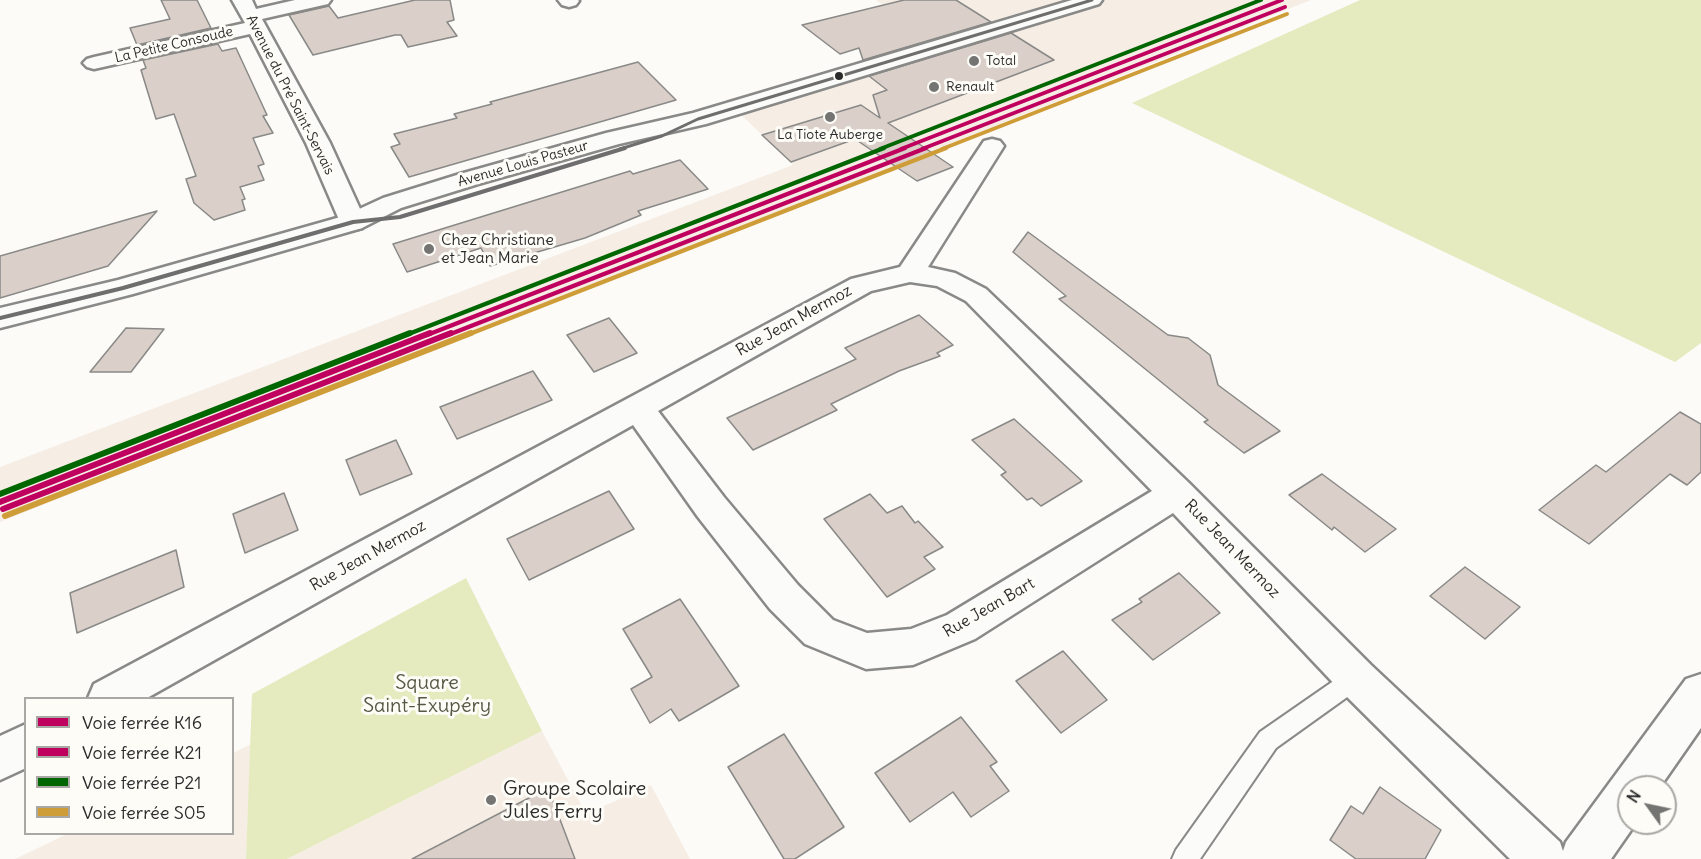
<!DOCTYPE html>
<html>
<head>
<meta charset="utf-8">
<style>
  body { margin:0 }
  #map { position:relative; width:1701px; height:859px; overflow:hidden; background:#fcfbf8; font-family:Delius,sans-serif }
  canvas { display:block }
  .legend { position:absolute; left:24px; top:697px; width:210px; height:138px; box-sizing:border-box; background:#fdfcf7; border:2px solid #a9a8a5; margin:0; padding:8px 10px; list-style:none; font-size:18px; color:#2b2b2b }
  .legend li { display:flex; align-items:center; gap:12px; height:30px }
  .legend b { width:30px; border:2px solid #a9a8a5 }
  .north { position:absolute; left:1617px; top:775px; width:60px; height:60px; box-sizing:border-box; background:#fdfcf7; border:2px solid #a9a8a5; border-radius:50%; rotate:303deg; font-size:16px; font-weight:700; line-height:24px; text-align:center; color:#2b2b2b }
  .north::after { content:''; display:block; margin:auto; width:21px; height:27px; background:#747473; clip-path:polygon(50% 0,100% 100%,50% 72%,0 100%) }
</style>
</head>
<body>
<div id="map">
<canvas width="1701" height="859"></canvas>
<ul class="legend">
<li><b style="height:8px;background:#bf005f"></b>Voie ferrée K16</li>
<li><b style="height:8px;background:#bf005f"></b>Voie ferrée K21</li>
<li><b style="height:8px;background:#060"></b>Voie ferrée P21</li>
<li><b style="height:8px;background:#cf9d38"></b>Voie ferrée S05</li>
</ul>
<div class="north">N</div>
</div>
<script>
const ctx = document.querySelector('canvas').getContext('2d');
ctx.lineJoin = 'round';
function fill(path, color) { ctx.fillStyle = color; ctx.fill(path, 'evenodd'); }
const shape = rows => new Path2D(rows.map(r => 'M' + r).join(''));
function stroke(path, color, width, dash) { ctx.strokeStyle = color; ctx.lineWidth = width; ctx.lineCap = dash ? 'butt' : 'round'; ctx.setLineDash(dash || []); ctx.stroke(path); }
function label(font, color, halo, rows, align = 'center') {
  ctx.font = font + ' Delius,sans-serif'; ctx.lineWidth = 6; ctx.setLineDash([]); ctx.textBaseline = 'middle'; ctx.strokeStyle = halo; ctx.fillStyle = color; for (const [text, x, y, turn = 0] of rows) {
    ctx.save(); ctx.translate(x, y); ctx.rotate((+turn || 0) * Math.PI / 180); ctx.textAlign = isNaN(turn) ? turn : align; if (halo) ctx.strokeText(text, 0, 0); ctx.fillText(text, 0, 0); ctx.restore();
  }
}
fill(shape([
  [876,0,1311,0,0,522,0,467,793,165,726,100,934,40],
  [542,731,586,814,651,785,690,859,287,859],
  [251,744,246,859,15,859,67,834,232,834,233,753]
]), '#f6ede5');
fill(shape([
  [1360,0,1701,0,1701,343,1675,362,1132,103],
  [466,578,542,731,287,859,246,859,252,694]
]), '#e5ebbf');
const building = shape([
  [161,0,197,0,211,28,137,45,130,28,170,19,161,0],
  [415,0,450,0,454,20,447,22,457,36,408,47,401,35,395,35,313,55,289,15,329,6,338,18,415,0],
  [904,0,956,0,991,22,863,60,859,48,840,54,802,25,904,0],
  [1011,33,1054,60,888,123,953,167,917,181,855,139,791,162,762,135,861,105,880,118,873,95,887,90,869,76,1011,33],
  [218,44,222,51,236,48,267,115,263,116,273,133,253,138,264,164,258,166,264,180,240,187,245,199,242,200,245,210,214,220,194,203,186,179,196,176,174,114,156,119,141,70,146,68,143,60,218,44],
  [638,62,676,100,409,177,391,147,400,144,394,134,457,118,454,114,492,104,490,102,638,62],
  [680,160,708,189,638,211,641,215,585,238,490,266,481,248,407,272,393,244,630,171,633,174,680,160],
  [157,211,108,266,0,298,0,256,157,211],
  [1028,232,1168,335,1188,338,1210,355,1218,385,1280,431,1244,453,1204,422,1208,420,1059,299,1066,296,1013,252,1028,232],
  [919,315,953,345,937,353,940,356,899,371,831,404,837,410,753,450,727,418,856,359,845,348,919,315],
  [609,318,637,353,594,372,567,335,609,318],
  [126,328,164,329,131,372,90,372,126,328],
  [533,371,552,400,457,439,440,407,533,371],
  [1680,412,1701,424,1701,472,1687,485,1670,474,1589,544,1539,510,1596,465,1606,472,1680,412],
  [1014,419,1047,449,1082,481,1041,506,1032,498,1027,500,1001,475,1006,472,972,440,1014,419],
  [396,440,412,474,360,495,346,460,396,440],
  [1322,474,1396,529,1365,552,1334,527,1332,530,1289,495,1322,474],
  [609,491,634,529,529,580,507,539,609,491],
  [284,493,298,530,245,553,233,514,284,493],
  [870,494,887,513,902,506,915,523,918,521,943,547,924,557,935,569,887,597,824,519,870,494],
  [176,550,184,587,77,633,70,593,176,550],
  [1465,567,1520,607,1485,639,1430,596,1465,567],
  [1179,573,1220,613,1153,660,1112,620,1142,602,1139,599,1179,573],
  [680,599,739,686,679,721,671,709,650,723,631,689,652,677,623,629,680,599],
  [1063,651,1107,700,1061,733,1016,681,1063,651],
  [961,717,997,762,990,766,1009,791,971,817,953,792,910,822,875,773,961,717],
  [784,734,844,827,795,859,784,859,728,767,784,734],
  [1380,787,1441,830,1425,859,1356,859,1330,840,1351,806,1363,814,1380,787],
  [548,788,575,859,412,859,548,788]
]);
fill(building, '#dad0c9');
stroke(building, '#898987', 1.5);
const service = shape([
  [1356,668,1364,671,1367,678,1364,685,1276,748,1200,859,1172,859,1176,850,1260,732,1348,671,1356,668]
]);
const minor = shape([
  [232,0,252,0,256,9,295,0,331,0,328,4,262,19,330,143,366,222,362,228,353,230,344,228,340,222,306,143,250,34,94,69,87,67,83,63,87,59,94,57,245,23,232,0],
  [558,0,578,0,579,1,576,5,569,7,562,5,558,0],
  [992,139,1000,141,1004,146,928,267,955,273,986,289,1189,483,1371,665,1560,842,1563,851,1566,842,1686,679,1701,674,1701,728,1660,787,1629,787,1629,823,1636,823,1611,859,1510,859,1341,691,1173,513,975,639,913,665,866,669,805,644,770,609,698,517,633,425,147,698,88,698,94,684,851,279,900,267,984,141,992,139],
  [910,282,937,286,966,301,1152,491,947,615,911,629,867,633,833,620,798,585,724,497,658,411,871,291,910,282],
  [26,724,26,768,0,780,0,736,26,724]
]);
const primary = shape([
  [1072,0,1102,0,1099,4,706,124,619,144,478,184,401,208,362,228,133,294,0,328,0,308,118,280,344,216,383,198,460,174,606,133,693,113,1072,0]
]);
stroke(service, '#898987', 4);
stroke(minor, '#898987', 5);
stroke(primary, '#898987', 5);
fill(service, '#fbfbf9');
fill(minor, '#fbfbf9');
fill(primary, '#fbfbf9');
stroke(shape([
  [620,149,662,136,698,119,1092,0]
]), '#6e6e6e', 3);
stroke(shape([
  [0,318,123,288,353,222,400,217,625,148]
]), '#6e6e6e', 4);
stroke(shape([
  [901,149,1282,0]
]), '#bf005f', 4);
stroke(shape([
  [427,335,905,148]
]), '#bf005f', 4.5);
stroke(shape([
  [0,502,430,333]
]), '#bf005f', 6);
stroke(shape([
  [922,149,1285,7]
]), '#bf005f', 4);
stroke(shape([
  [448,335,926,148]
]), '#bf005f', 4.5);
stroke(shape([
  [3,509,451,333]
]), '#bf005f', 6);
stroke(shape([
  [880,149,1261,0]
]), '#060', 4);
stroke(shape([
  [406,335,884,148]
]), '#060', 4.5);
stroke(shape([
  [0,494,410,333]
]), '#060', 6);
stroke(shape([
  [942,149,1287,14]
]), '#cf9d38', 4);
stroke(shape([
  [467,335,946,148]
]), '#cf9d38', 4.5);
stroke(shape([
  [5,516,471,333]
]), '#cf9d38', 6);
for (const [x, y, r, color] of [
  [974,61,6,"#747473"],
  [839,76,5,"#2b2b2b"],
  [934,87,6,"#747473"],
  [830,117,6,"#747473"],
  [429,249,6,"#747473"],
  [491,800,6,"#747473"]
]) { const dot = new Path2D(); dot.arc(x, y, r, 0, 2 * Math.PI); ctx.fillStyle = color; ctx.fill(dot); stroke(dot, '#fdfcf7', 2); }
label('14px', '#2b2b2b', '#fdfcf7', [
  ["La Petite Consoude",174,45,-13],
  ["Avenue du Pré Saint-Servais",290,95,63],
  ["Avenue Louis Pasteur",523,164,-16]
]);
label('14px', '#2b2b2b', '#fdfcf7', [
  ["Total",986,61],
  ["Renault",946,87],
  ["La Tiote Auberge",830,135,"center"]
], 'left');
label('16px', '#2b2b2b', '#fdfcf7', [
  ["Chez Christiane",441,240],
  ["et Jean Marie",441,258]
], 'left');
label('16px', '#2b2b2b', '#fdfcf7', [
  ["Rue Jean Mermoz",794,321,-29],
  ["Rue Jean Mermoz",1232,549,46],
  ["Rue Jean Mermoz",368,556,-29],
  ["Rue Jean Bart",989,608,-30]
]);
label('20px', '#555844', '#fdfcf7', [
  ["Square",427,683],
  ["Saint-Exupéry",427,706]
]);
label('20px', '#2b2b2b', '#fdfcf7', [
  ["Groupe Scolaire",503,789],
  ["Jules Ferry",503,812]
], 'left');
</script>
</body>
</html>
